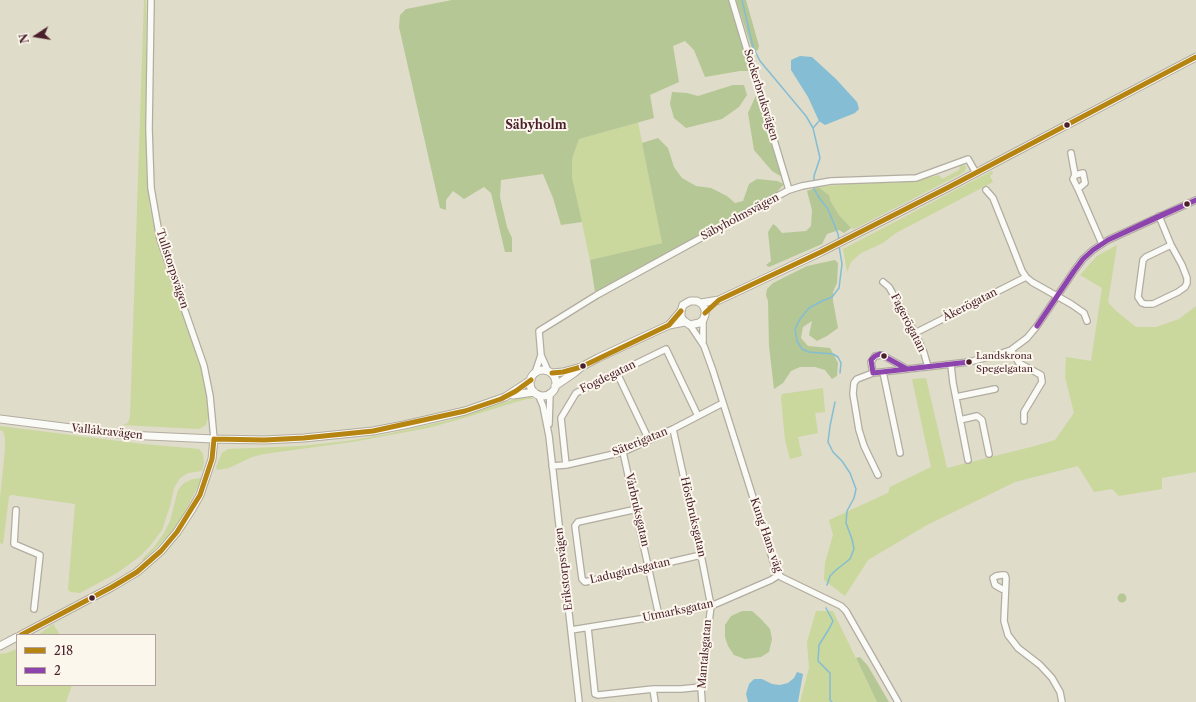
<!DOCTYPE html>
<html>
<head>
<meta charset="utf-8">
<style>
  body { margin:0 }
  #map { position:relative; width:1196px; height:702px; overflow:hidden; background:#dfdcc9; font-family:"Libre Caslon Text",serif }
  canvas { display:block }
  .legend { position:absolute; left:16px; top:634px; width:140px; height:52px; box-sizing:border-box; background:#fbf7ec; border:1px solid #b4a19f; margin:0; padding:5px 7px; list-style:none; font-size:12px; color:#4a1f2b }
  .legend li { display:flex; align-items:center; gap:8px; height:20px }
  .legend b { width:20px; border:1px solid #b4a19f }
  .north { position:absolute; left:16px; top:16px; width:40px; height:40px; -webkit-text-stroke:3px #fbf7ec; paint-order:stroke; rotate:258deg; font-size:11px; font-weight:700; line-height:16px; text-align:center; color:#4a1f2b }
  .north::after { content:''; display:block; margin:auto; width:14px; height:18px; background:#4a1f2b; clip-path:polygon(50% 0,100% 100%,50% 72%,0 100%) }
</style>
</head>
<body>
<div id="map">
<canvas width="1196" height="702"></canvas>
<ul class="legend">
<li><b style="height:5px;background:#b68511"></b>218</li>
<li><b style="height:5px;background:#8e44ad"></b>2</li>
</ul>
<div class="north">N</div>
</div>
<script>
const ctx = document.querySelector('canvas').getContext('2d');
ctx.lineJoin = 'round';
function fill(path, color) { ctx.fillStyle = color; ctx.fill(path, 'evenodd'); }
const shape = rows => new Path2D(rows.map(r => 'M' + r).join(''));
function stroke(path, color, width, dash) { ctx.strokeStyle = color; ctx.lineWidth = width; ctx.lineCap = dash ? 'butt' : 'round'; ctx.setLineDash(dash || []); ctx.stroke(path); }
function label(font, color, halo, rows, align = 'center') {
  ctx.font = font + ' "Libre Caslon Text",serif'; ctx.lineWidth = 4; ctx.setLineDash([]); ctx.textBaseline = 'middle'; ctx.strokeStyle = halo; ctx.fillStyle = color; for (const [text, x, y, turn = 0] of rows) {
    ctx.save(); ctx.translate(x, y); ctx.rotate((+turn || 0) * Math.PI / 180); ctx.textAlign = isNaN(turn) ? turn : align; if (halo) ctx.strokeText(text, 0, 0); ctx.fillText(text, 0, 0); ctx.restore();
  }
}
fill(shape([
  [144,0,146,0,146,166,150,209,160,250,173,289,189,331,204,378,209,414,206,425,199,429,123,425,128,423,130,417],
  [638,122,662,243,590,260,572,177,572,159,579,139],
  [962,165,966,166,965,171,961,174,854,229,851,228,839,215,831,202,829,195,818,187,857,183,912,182,939,175,942,179,959,170,960,166],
  [992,171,993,173,990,176,993,182,896,233,883,243,861,253,851,262,847,272,843,249],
  [1117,245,1108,302,1115,310,1136,327,1156,327,1179,319,1196,306,1196,472,1162,478,1162,489,1119,496,1112,489,1094,492,1078,466,1015,482,927,525,868,560,845,596,824,580,825,563,833,535,829,520,888,493,890,487,931,467,912,379,926,378,947,468,1035,446,1055,440,1074,413,1065,377,1066,357,1091,361,1102,288,1080,275,1097,256],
  [823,388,825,412,815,413,818,433,798,437,802,456,790,459,785,440,781,398,782,394],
  [528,395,534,399,527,399,516,402,464,418,428,428,352,442,264,454,252,457,229,468,217,470,216,467,222,453,228,449,301,446,347,441,387,434,450,420],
  [0,426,143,444,199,449,203,454,204,462,202,471,188,473,180,478,174,488,170,506,162,530,150,546,139,557,117,573,80,593,71,592,68,590,75,504,12,495,9,496,3,544,0,543,0,498,5,450,5,438,3,431,0,430],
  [202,478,185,512,172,532,143,561,142,559,154,547,164,533,170,521,178,490,184,483,193,479],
  [816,611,833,611,877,702,800,702,809,668,807,642],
  [53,624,60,635,38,635],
  [17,649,17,685,72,685,66,702,0,702,0,654,7,653]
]), '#cad79d');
fill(shape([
  [452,0,729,0,748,57,751,71,740,71,705,77,694,50,685,41,673,46,679,82,650,95,654,118,579,139,572,159,572,177,582,222,561,225,553,198,543,174,501,180,500,197,507,227,512,238,512,252,505,252,491,193,484,187,464,199,453,191,446,200,446,210,440,208,399,27,400,15,406,9],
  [736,0,746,0,759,46,758,50,753,52],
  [733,85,744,85,747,95,739,107,722,119,686,128,674,118,670,104,672,92,687,93,698,96],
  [757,93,759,95,782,177,772,171,754,150,748,113],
  [658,138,668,148,674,167,682,178,696,186,711,188,727,196,735,203,743,201,749,184,757,179,777,181,784,184,776,193,595,292,590,260,662,243,642,143],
  [818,187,829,195,831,202,839,215,851,228,844,233,839,230,827,234,822,244,769,267,766,265,771,261,768,232,773,224,776,226,782,233,806,231,811,226,812,210,807,191],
  [835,260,838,263,837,283,833,292,833,301,838,328,827,336,817,341,809,335,812,321,803,327,801,338,808,346,830,348,838,363,837,376,832,379,825,370,815,367,800,367,791,371,783,383,774,389,769,346,768,301,766,295,767,289,773,283,807,266],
  '1117.5 598a4.5 4.5 0 1 1 9 0a4.5 4.5 0 1 1-9 0Z',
  [742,611,752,611,761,619,770,629,772,639,769,652,761,657,745,659,734,655,728,646,725,637,725,625,731,616],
  [860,657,868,666,889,702,877,702,856,658]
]), '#b5c794');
fill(shape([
  [800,56,812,57,836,79,857,102,859,109,855,113,825,125,819,121,808,97,791,70,791,60],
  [797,672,803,674,798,702,748,702,746,694,749,684,754,679,762,679,772,684,780,685,788,683,794,678]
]), '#84bdd4');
stroke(shape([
  [742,0,753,47,760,61,806,116,813,128,820,158,814,176,814,183],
  [814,127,819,121],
  [814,186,814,189,820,199,828,209,838,234,839,240],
  [839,246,842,264,839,288,832,297,822,301,809,308,800,319,795,329,797,341,802,349,809,352,833,354,838,357,841,363,840,373],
  [827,585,830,576,836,570,850,559,854,549,852,539,846,523,847,511,854,498,856,489,850,473,842,461,833,452,828,442,830,426,835,402],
  [826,608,833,621,829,629,819,645,818,661,830,673,830,700,832,702]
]), '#84bdd4', 1.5);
const minor = shape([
  [151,0,149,129,151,188,160,239,204,366,210,396,214,439],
  [732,0,789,190],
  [1071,153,1075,175],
  [1078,189,1073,179,1075,175,1083,173,1085,183,1078,189,1102,244],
  [986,190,993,198,1011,243,1022,271,1026,277,1032,282,1071,304,1084,313,1087,321],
  [1159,216,1171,245,1182,265,1187,278,1187,283,1185,287,1178,292,1153,304,1145,304,1142,303,1138,297,1143,260,1146,257,1171,245],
  [883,282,889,287,915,333,924,353,928,367],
  [703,320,703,342],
  [690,325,704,346,713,371,776,570,781,577,841,606,846,611,898,702],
  [915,333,1026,277],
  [1011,350,1019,363,1041,375,1042,382,1024,412,1024,421],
  [541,355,548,371],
  [951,365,953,383,968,460],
  [907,369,882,355,875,356,871,362,873,373,969,362,996,355,1011,350,1027,338,1037,326,1074,271,1083,259,1093,250,1108,240,1196,200],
  [883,372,900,453],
  [535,373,541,355,539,331,597,295,770,200,789,190,802,186,831,181,916,178,968,159,976,173],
  [617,373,649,440],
  [873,373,857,379,854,383,853,394,859,430,864,446,878,475],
  [538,394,543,406,549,436,579,702],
  [956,397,995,389],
  [960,420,977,416,982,420,989,454],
  [549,424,550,393],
  [673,429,701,555,711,606,701,687,702,702],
  [623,452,659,616],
  [566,465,561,418,576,393,666,349,698,416],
  [552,466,566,465,623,452,673,429,723,403],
  [637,509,578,522,575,526,582,579,585,582,701,555],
  [16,510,14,544,40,555,34,609],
  [1005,589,1002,589,995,585,993,578,996,576,1002,575,1005,575,1006,578,1004,621,1008,635,1018,648,1040,665,1052,678,1060,692,1062,702],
  [588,628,595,694,598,695,653,689,681,689,701,687],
  [571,630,659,616,700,606,711,606,771,580,779,575],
  [653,689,655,702]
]);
const major = shape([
  [701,303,719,300,821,252,949,187,1196,57],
  [669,325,681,311,683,305,690,301,697,301,702,304,705,309,705,315,703,320,699,323,690,325,684,321,681,317,681,311],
  '530 383a13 13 0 1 1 26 0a13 13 0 1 1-26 0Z',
  [552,373,563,372,581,367],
  [555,386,574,373,581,367,598,358,669,325,685,322],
  [513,395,534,392],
  [0,419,127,435,214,439,264,440,304,438,373,431,404,425,465,411,505,397,531,380],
  [21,635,112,587,137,572,161,551,177,532,192,509,200,495,212,459,214,439],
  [0,646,17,637]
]);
stroke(minor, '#b2aca1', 8);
stroke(major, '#b2aca1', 9);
stroke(minor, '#fafaf7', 5.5);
stroke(major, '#fafaf7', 7);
stroke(shape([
  [705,313,719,300,821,252,949,187,1196,57],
  [552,373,563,372,581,367,669,325,681,311],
  [214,439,264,440,304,438,373,431,465,411,501,399,516,391,531,380],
  [21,635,112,587,137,572,161,551,177,532,200,495,212,459,214,439]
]), '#b68511', 5);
stroke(shape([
  [1196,200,1108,240,1159,216,1196,200],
  [1074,271,1083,259,1093,250,1108,240],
  [1037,326,1074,271],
  [1037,326,1074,271],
  [880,354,907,369,969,362,873,373,871,360,875,356,880,354]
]), '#8e44ad', 5);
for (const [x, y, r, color] of [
  [1067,125,3.5,"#4a1f2b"],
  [1187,204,3.5,"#4a1f2b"],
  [884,356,3.5,"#4a1f2b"],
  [969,362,3.5,"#4a1f2b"],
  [583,366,3.5,"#4a1f2b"],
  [92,598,3.5,"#4a1f2b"]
]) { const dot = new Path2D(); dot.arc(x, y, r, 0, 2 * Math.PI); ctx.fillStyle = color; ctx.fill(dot); stroke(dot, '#fbf7ec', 1.5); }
label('10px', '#4a1f2b', '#fbf7ec', [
  ["Landskrona",976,356],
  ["Spegelgatan",976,369]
], 'left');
label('11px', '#4a1f2b', '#fbf7ec', [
  ["Sockerbruksvägen",761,95,73],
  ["Säbyholmsvägen",740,217,-28],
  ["Tullstorpsvägen",172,269,72],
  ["Åkerögatan",970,305,-27],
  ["Fagerögatan",908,323,63],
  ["Fogdegatan",608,377,-26],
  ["Vallåkravägen",107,432,6],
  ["Säterigatan",640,442,-22],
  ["Vårbruksgatan",637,510,77],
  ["Höstbruksgatan",693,517,77],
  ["Kung Hans väg",766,535,71],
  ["Erikstorpsvägen",564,569,-97],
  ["Ladugårdsgatan",630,571,-13],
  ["Utmarksgatan",678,611,-12],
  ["Mantalsgatan",705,654,-85]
]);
label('bold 12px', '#4a1f2b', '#fbf7ec', [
  ["Säbyholm",536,126]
]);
</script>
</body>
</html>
